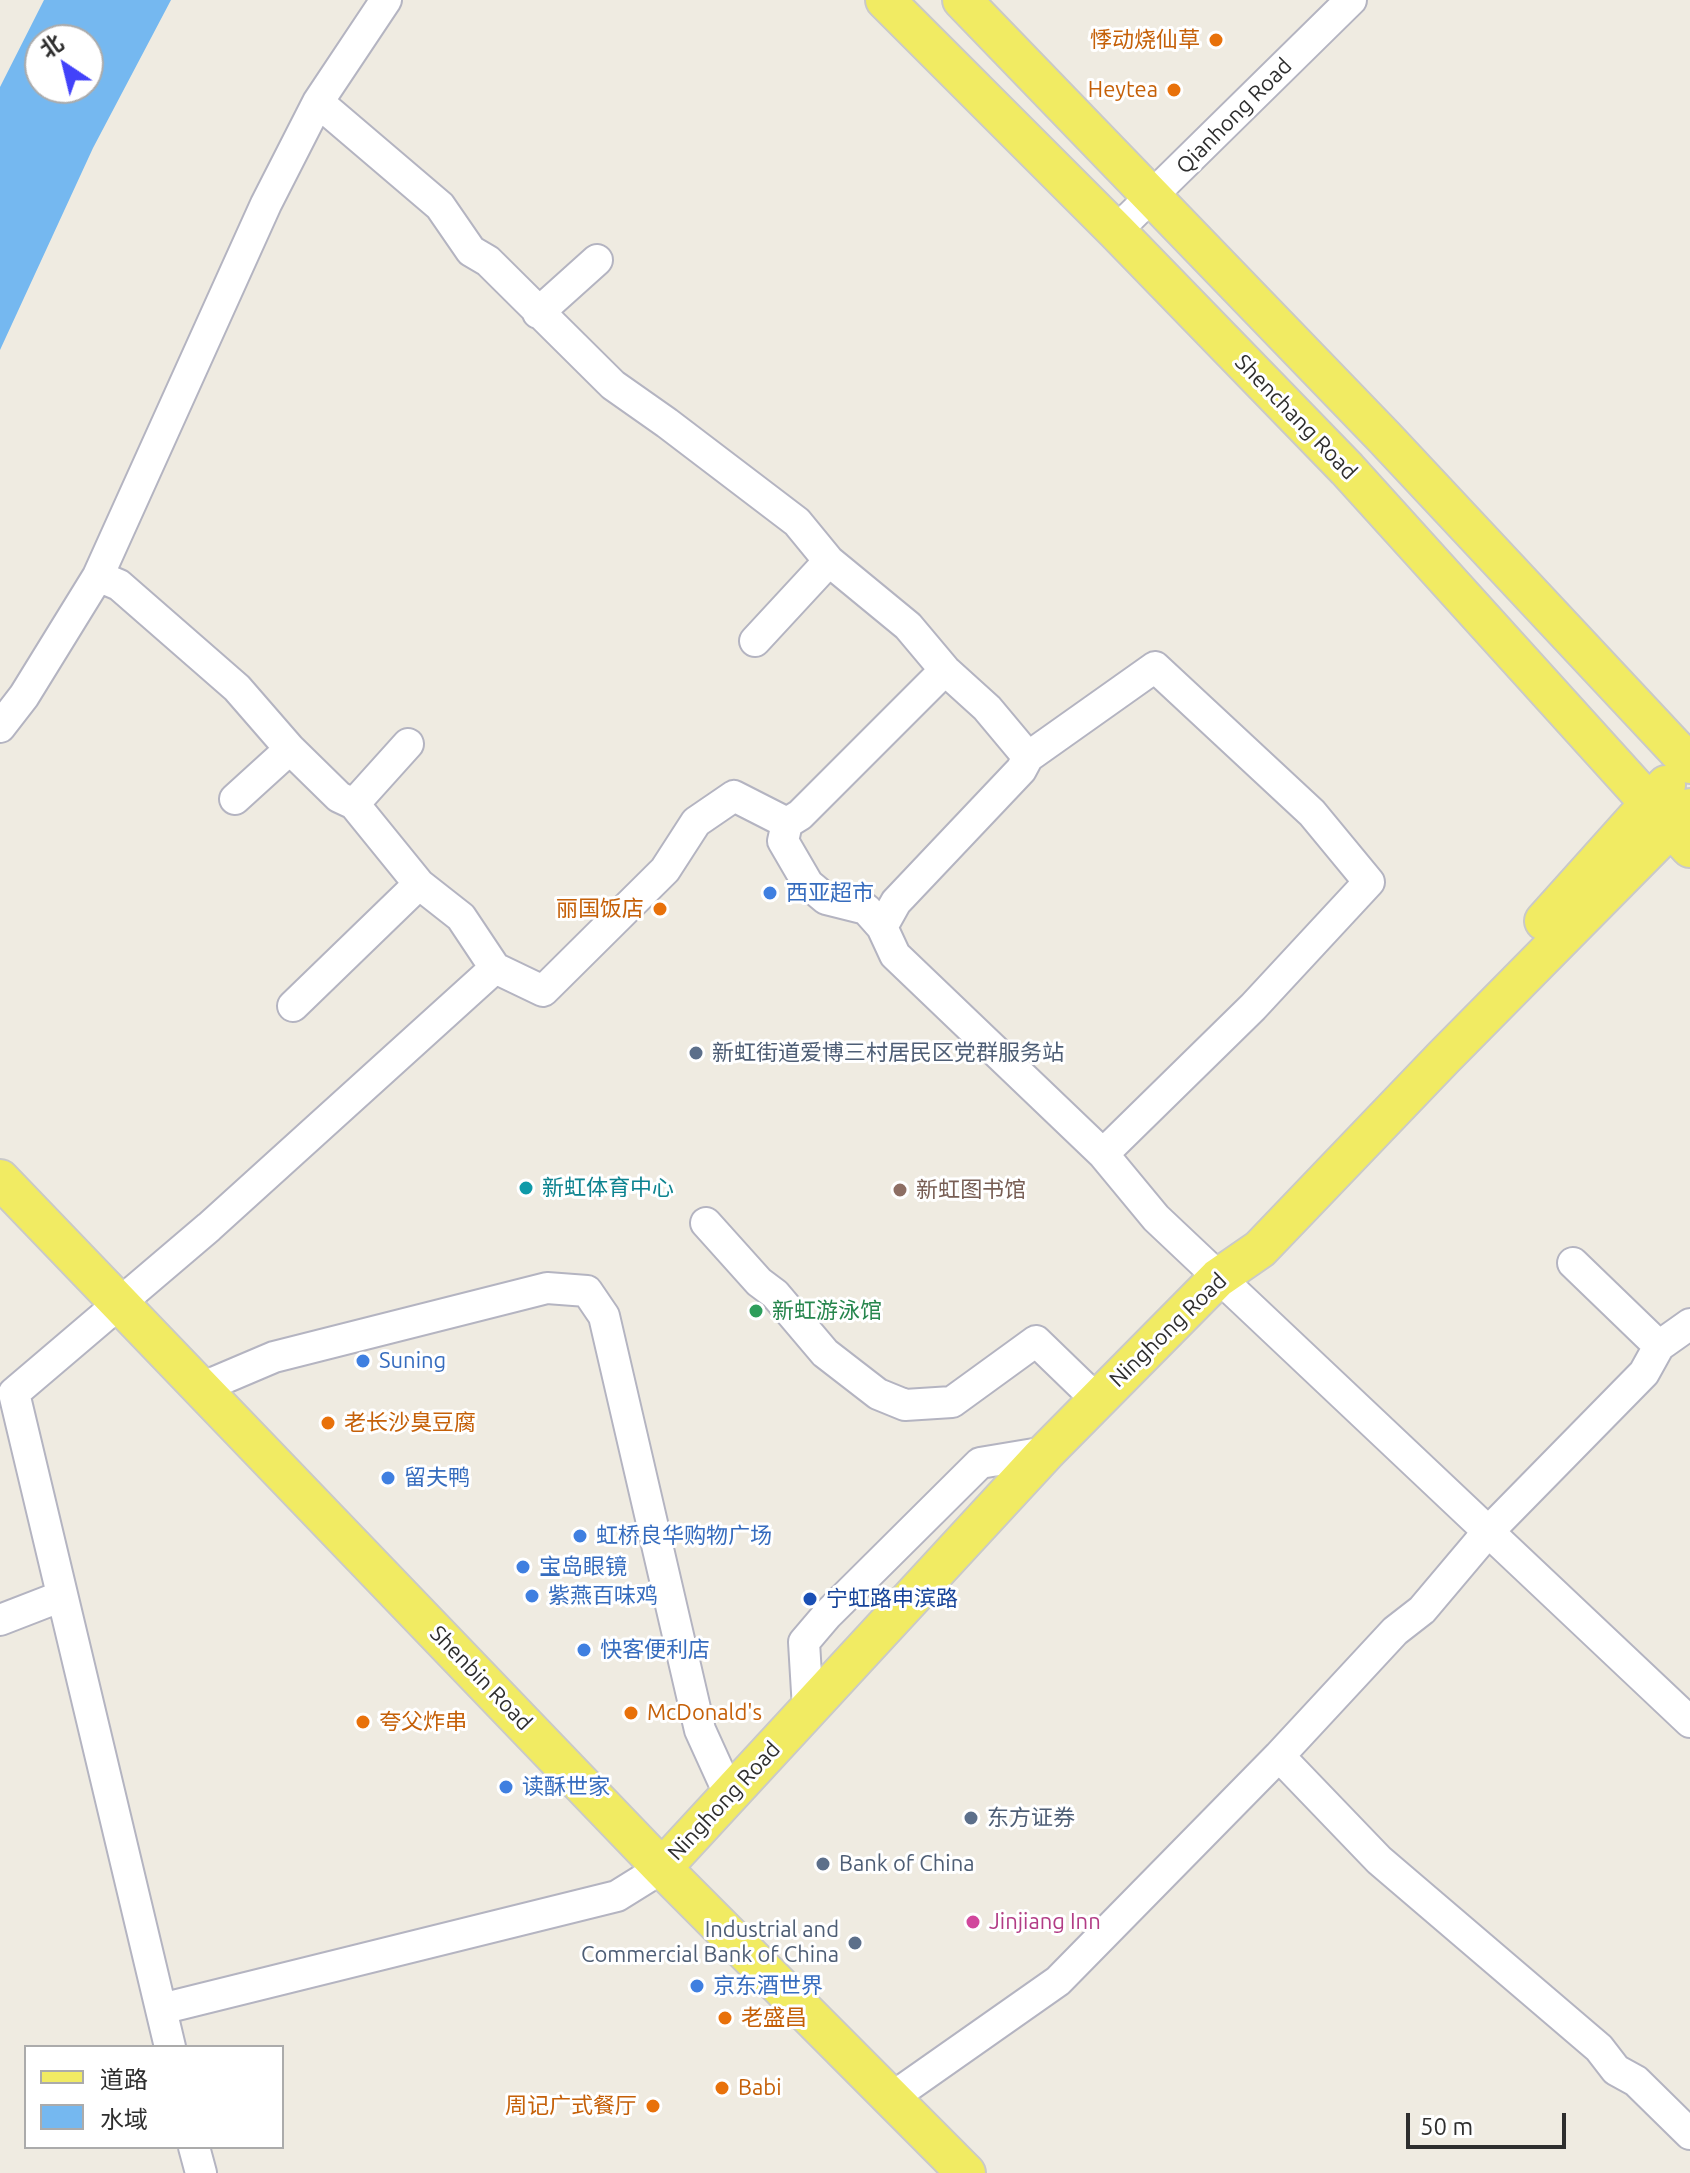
<!DOCTYPE html>
<html>
<head>
<meta charset="utf-8">
<style>
  body { margin:0 }
  #map { position:relative; width:1690px; height:2173px; overflow:hidden; background:#efebe1; font-family:Ubuntu,"Noto Sans SC",sans-serif }
  canvas { display:block }
  .legend { position:absolute; left:24px; top:2045px; width:260px; height:104px; box-sizing:border-box; background:#fff; border:2px solid #ababab; margin:0; padding:10px 14px; list-style:none; font-size:24px; color:#2e2e2e }
  .legend li { display:flex; align-items:center; gap:16px; height:40px }
  .legend b { width:40px; border:2px solid #ababab }
  .north { position:absolute; left:24px; top:24px; width:80px; height:80px; box-sizing:border-box; background:#fff; border:2px solid #ababab; border-radius:50%; rotate:325deg; font-size:22px; font-weight:700; line-height:32px; text-align:center; color:#2e2e2e }
  .north::after { content:''; display:block; margin:auto; width:28px; height:36px; background:#4242fa; clip-path:polygon(50% 0,100% 100%,50% 72%,0 100%) }
  .scale { position:absolute; left:1406px; top:2113px; width:160px; height:36px; box-sizing:border-box; border:4px solid #2e2e2e; border-top:0; padding-left:10px; font-size:24px; line-height:28px; white-space:nowrap; color:#2e2e2e; -webkit-text-stroke:6px #fff; paint-order:stroke }
</style>
</head>
<body>
<div id="map">
<canvas width="1690" height="2173"></canvas>
<ul class="legend">
<li><b style="height:10px;background:#f1eb63"></b>道路</li>
<li><b style="height:22px;background:#75b8f0"></b>水域</li>
</ul>
<div class="north">北</div>
<div class="scale">50 m</div>
</div>
<script>
const ctx = document.querySelector('canvas').getContext('2d');
ctx.lineJoin = 'round';
function fill(path, color) { ctx.fillStyle = color; ctx.fill(path, 'evenodd'); }
const shape = rows => new Path2D(rows.map(r => 'M' + r).join(''));
function stroke(path, color, width, dash) { ctx.strokeStyle = color; ctx.lineWidth = width; ctx.lineCap = dash ? 'butt' : 'round'; ctx.setLineDash(dash || []); ctx.stroke(path); }
function label(font, color, halo, rows, align = 'center') {
  ctx.font = font + ' Ubuntu,"Noto Sans SC",sans-serif'; ctx.lineWidth = 6; ctx.setLineDash([]); ctx.textBaseline = 'middle'; ctx.strokeStyle = halo; ctx.fillStyle = color; for (const [text, x, y, turn = 0] of rows) {
    ctx.save(); ctx.translate(x, y); ctx.rotate((+turn || 0) * Math.PI / 180); ctx.textAlign = isNaN(turn) ? turn : align; if (halo) ctx.strokeText(text, 0, 0); ctx.fillText(text, 0, 0); ctx.restore();
  }
}
fill(shape([
  [44,0,171,0,93,148,0,350,0,87],
  [40,40,88,40,88,88,40,88]
]), '#75b8f0');
const minor = shape([
  [318,102,440,206,471,251,488,261,613,385,667,423,797,522,829,561,908,626,945,670,987,708,1028,757],
  [1116,231,1351,0],
  [538,313,597,260],
  [98,576,119,585,237,688,290,749,339,797,354,804,419,884,461,917,495,968,543,991,665,870,696,822,734,796,787,823],
  [755,641,829,561],
  [945,670,800,815,787,823,783,841,808,884,826,899,866,909,882,927,895,955,1103,1154,1156,1218,1690,1722],
  [0,727,24,696,98,576,266,204,318,102,386,0],
  [235,799,290,749],
  [354,804,408,744],
  [882,927,896,902,1021,770,1028,757,1155,667,1312,813,1369,882,1253,1007,1103,1154],
  [293,1006,419,884],
  [706,1223,759,1282,775,1294,825,1353,878,1394,905,1405,952,1402,1036,1341,1097,1400],
  [1573,1263,1659,1346],
  [201,1388,274,1357,547,1288,587,1291,604,1316,700,1730,730,1796],
  [0,1620,62,1596],
  [808,1709,804,1642,827,1615,980,1463,1046,1452],
  [1279,1756,1379,1860,1599,2048,1616,2070,1636,2081,1690,2134],
  [161,2009,617,1896,662,1868],
  [170,2047,14,1393,209,1227,495,968],
  [890,2099,1058,1981,1279,1756,1395,1631,1422,1610,1487,1533,1644,1373,1659,1346,1690,1324],
  [194,2147,201,2173]
]);
const major = shape([
  [885,0,1116,231,1347,469,1690,848],
  [962,0,1384,437,1690,764],
  [1544,921,1666,785],
  [0,1179,662,1868,966,2173],
  [662,1868,1046,1452,1218,1278,1260,1249,1443,1058,1690,808]
]);
stroke(minor, '#b4b4c1', 34);
stroke(major, '#c9c9c9', 42);
stroke(minor, '#fff', 30);
stroke(major, '#f1eb63', 38);
for (const [x, y, r, color] of [
  [1216,40,8,"#e8710a"],
  [1174,90,8,"#e8710a"],
  [770,893,8,"#3f7fe0"],
  [660,909,8,"#e8710a"],
  [696,1053,8,"#5c6f8a"],
  [526,1188,8,"#0f9aa8"],
  [900,1190,8,"#8d6e63"],
  [756,1311,8,"#2e9e5b"],
  [363,1361,8,"#3f7fe0"],
  [328,1423,8,"#e8710a"],
  [388,1478,8,"#3f7fe0"],
  [580,1536,8,"#3f7fe0"],
  [523,1567,8,"#3f7fe0"],
  [532,1596,8,"#3f7fe0"],
  [810,1599,8,"#1a4fb4"],
  [584,1650,8,"#3f7fe0"],
  [631,1713,8,"#e8710a"],
  [363,1722,8,"#e8710a"],
  [506,1787,8,"#3f7fe0"],
  [971,1818,8,"#5c6f8a"],
  [823,1864,8,"#5c6f8a"],
  [973,1922,8,"#d1479c"],
  [855,1943,8,"#5c6f8a"],
  [697,1986,8,"#3f7fe0"],
  [725,2018,8,"#e8710a"],
  [722,2088,8,"#e8710a"],
  [653,2106,8,"#e8710a"]
]) { const dot = new Path2D(); dot.arc(x, y, r, 0, 2 * Math.PI); ctx.fillStyle = color; ctx.fill(dot); stroke(dot, '#fff', 3); }
label('22px', '#c56008', '#fff', [
  ["悸动烧仙草",1200,40,"right"],
  ["Heytea",1158,90,"right"],
  ["丽国饭店",644,909,"right"],
  ["老长沙臭豆腐",344,1423],
  ["McDonald's",647,1713],
  ["夸父炸串",379,1722],
  ["老盛昌",741,2018],
  ["Babi",738,2088],
  ["周记广式餐厅",637,2106,"right"]
], 'left');
label('22px', '#2e2e2e', '#fff', [
  ["Qianhong Road",1234,116,-45],
  ["Shenchang Road",1296,417,46],
  ["Ninghong Road",1168,1330,-44],
  ["Shenbin Road",481,1678,46],
  ["Ninghong Road",724,1801,-47]
]);
label('22px', '#366cbe', '#fff', [
  ["西亚超市",786,893],
  ["Suning",379,1361],
  ["留夫鸭",404,1478],
  ["虹桥良华购物广场",596,1536],
  ["宝岛眼镜",539,1567],
  ["紫燕百味鸡",548,1596],
  ["快客便利店",600,1650],
  ["读酥世家",522,1787],
  ["京东酒世界",713,1986]
], 'left');
label('22px', '#4e5e75', '#fff', [
  ["新虹街道爱博三村居民区党群服务站",712,1053],
  ["东方证券",987,1818],
  ["Bank of China",839,1864],
  ["Industrial and",839,1930,"right"],
  ["Commercial Bank of China",839,1955,"right"]
], 'left');
label('22px', '#0d838f', '#fff', [
  ["新虹体育中心",542,1188]
], 'left');
label('22px', '#785e54', '#fff', [
  ["新虹图书馆",916,1190]
], 'left');
label('22px', '#27864d', '#fff', [
  ["新虹游泳馆",772,1311]
], 'left');
label('22px', '#164399', '#fff', [
  ["宁虹路申滨路",826,1599]
], 'left');
label('22px', '#b23c85', '#fff', [
  ["Jinjiang Inn",989,1922]
], 'left');
</script>
</body>
</html>
